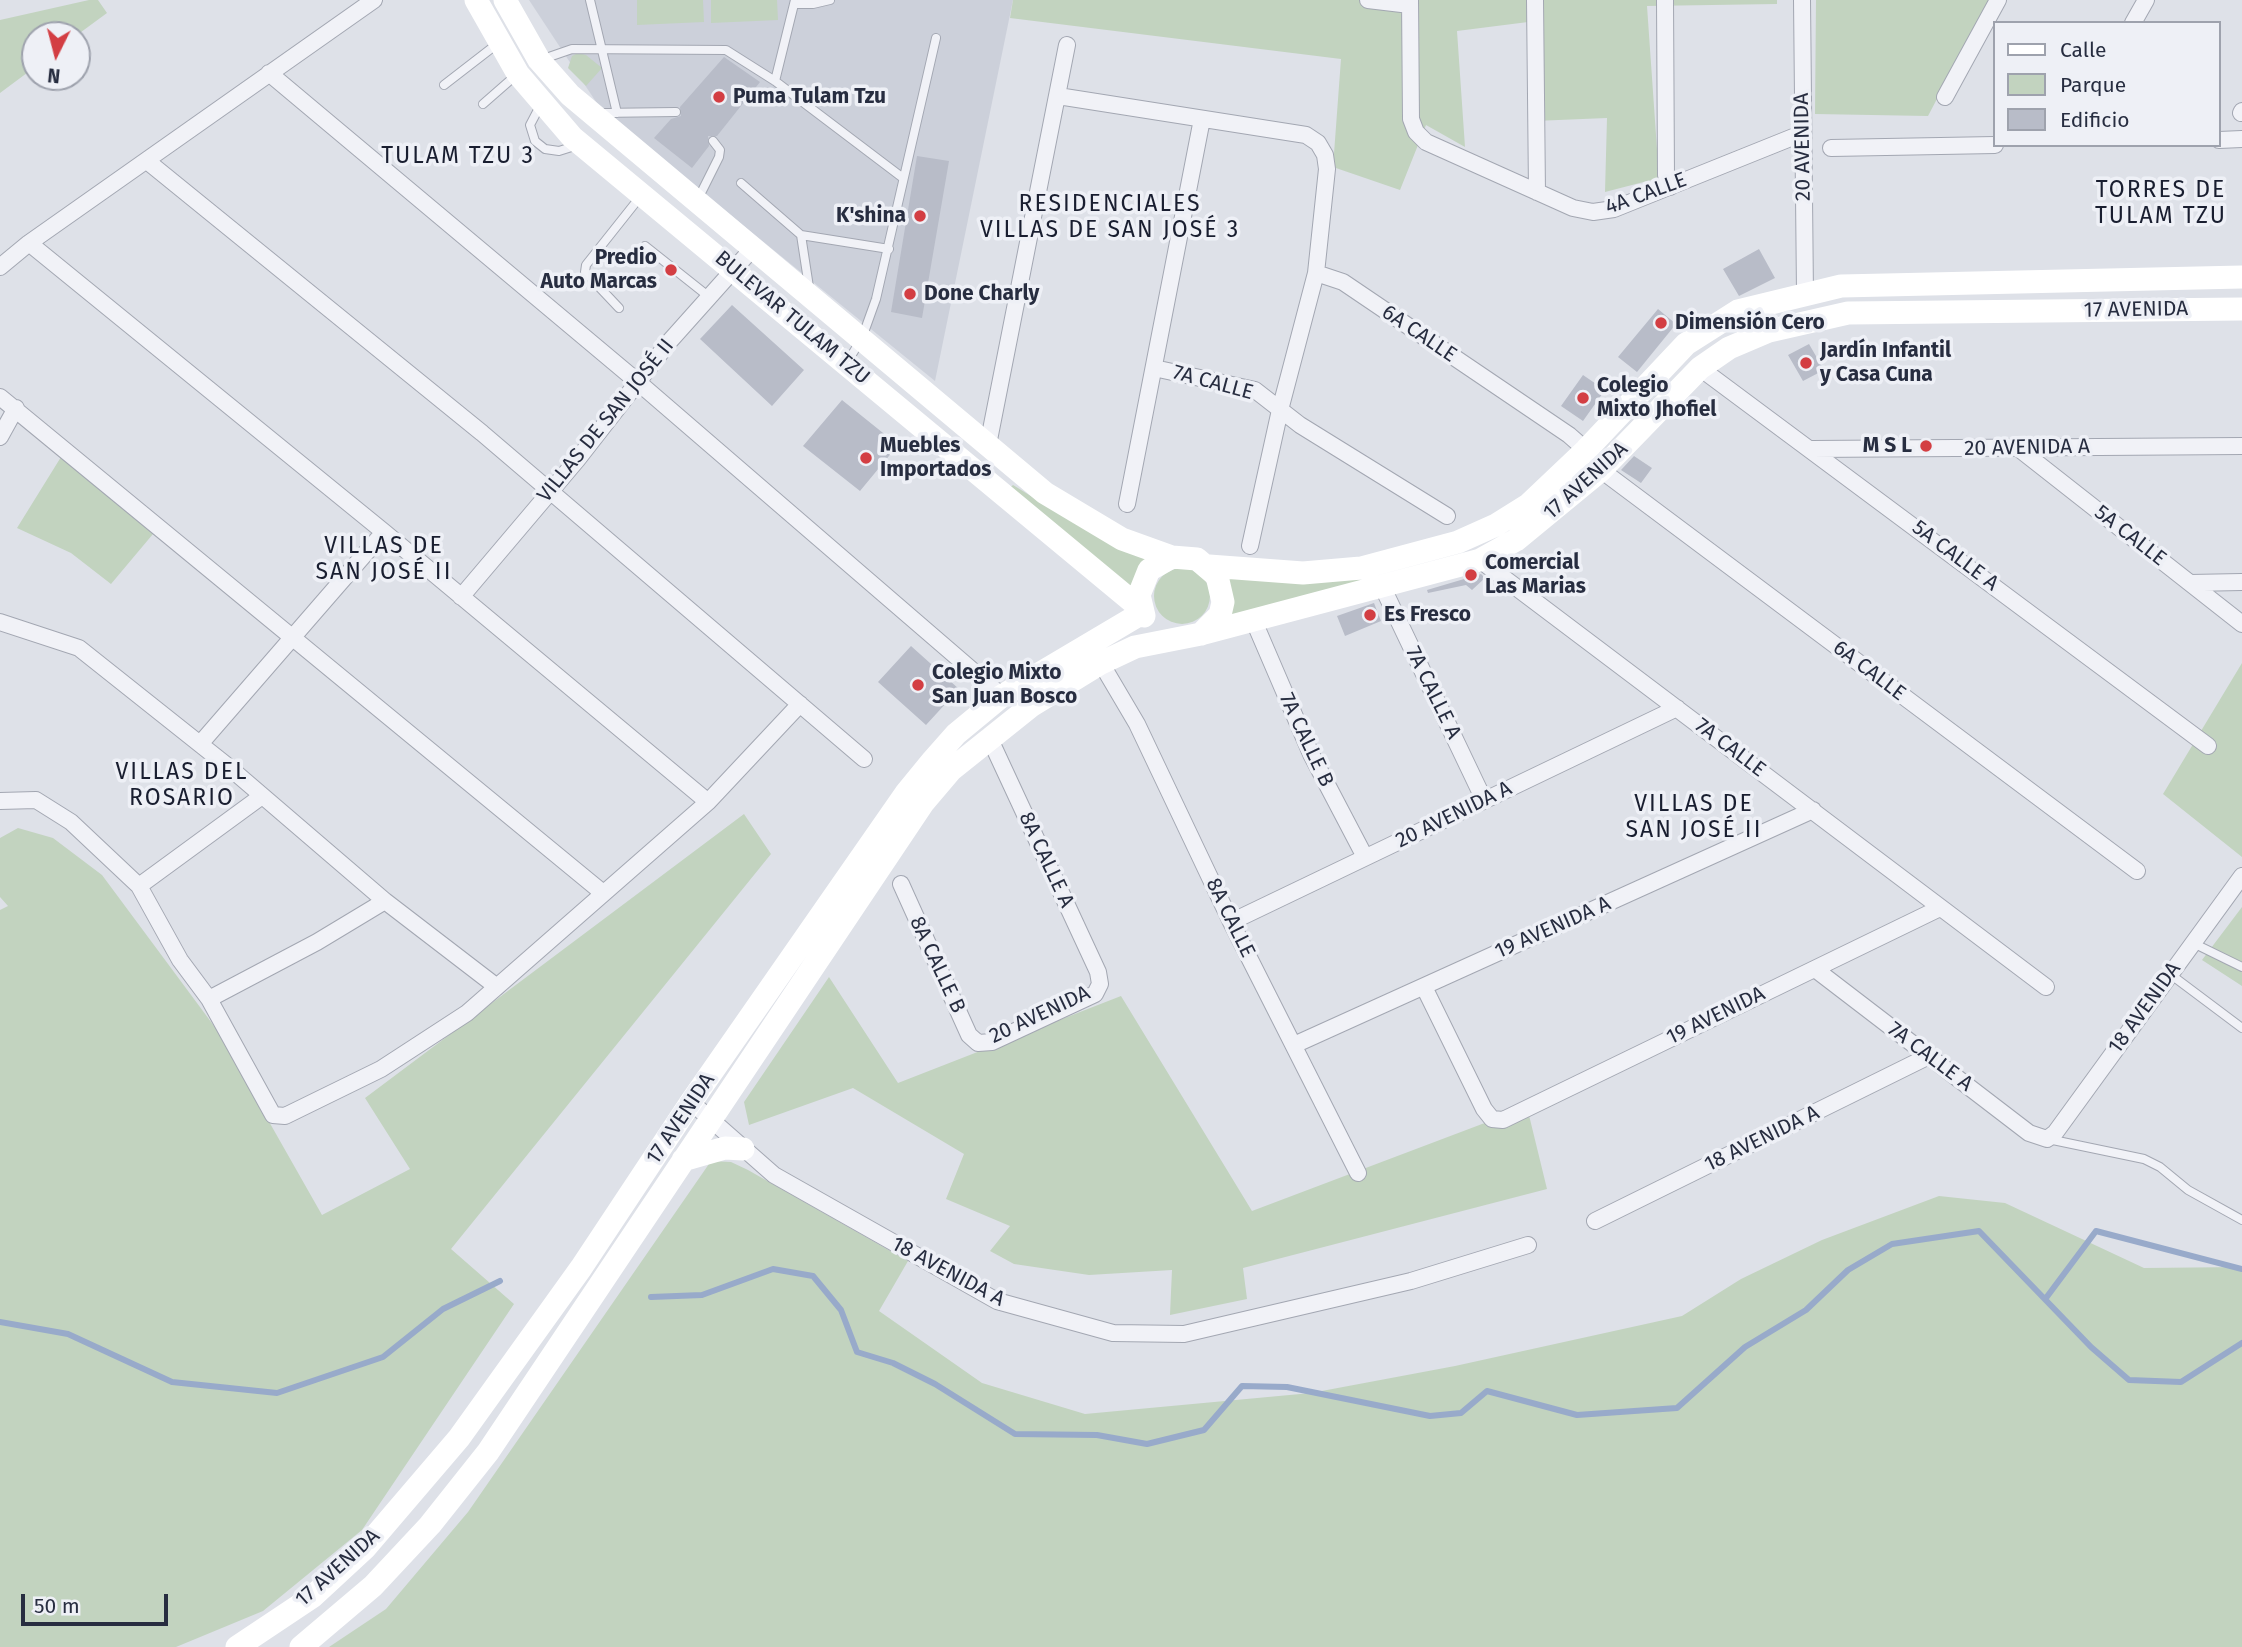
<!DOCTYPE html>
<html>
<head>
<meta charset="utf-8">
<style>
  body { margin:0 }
  #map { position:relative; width:2242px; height:1647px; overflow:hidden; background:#dee1e8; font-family:"Fira Sans",sans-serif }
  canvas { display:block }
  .legend { position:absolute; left:1993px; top:21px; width:228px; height:126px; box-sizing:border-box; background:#eef0f6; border:2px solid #9ea2ad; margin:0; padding:9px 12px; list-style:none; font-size:21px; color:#272d40 }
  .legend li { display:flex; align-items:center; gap:14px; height:35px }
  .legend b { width:35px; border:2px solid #9ea2ad }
  .north { position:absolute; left:21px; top:21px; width:70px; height:70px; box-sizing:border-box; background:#eef0f6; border:2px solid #9ea2ad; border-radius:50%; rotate:186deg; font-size:19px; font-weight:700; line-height:28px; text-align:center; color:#272d40 }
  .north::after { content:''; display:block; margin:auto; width:24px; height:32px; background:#d33e43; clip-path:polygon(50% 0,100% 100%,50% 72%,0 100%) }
  .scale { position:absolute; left:21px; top:1594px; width:147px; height:32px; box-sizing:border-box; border:4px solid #272d40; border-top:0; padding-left:9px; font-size:21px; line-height:24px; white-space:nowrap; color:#272d40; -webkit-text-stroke:5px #eef0f6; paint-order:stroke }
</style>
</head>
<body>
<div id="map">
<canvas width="2242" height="1647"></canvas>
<ul class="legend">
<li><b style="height:9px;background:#fff"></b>Calle</li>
<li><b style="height:19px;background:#c2d3bf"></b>Parque</li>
<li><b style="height:19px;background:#b8bcc8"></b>Edificio</li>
</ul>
<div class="north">N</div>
<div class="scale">50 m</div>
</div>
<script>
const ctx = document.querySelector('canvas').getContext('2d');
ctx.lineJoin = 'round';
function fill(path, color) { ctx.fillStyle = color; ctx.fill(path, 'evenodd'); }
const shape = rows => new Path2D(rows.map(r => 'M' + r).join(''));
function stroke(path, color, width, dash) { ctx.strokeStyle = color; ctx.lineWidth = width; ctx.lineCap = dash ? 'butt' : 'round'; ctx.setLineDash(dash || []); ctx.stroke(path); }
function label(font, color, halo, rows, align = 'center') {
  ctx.font = font + ' "Fira Sans",sans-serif'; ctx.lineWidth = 7; ctx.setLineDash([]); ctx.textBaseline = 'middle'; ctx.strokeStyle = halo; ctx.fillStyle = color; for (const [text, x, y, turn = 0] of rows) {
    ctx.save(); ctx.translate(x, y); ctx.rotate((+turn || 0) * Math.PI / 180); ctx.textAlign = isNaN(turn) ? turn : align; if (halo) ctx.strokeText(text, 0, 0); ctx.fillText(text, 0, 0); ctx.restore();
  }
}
fill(shape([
  [529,0,1013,0,935,381,602,111]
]), '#ccd0da');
fill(shape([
  [89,0,98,0,107,13,77,35,35,35,35,67,0,93,0,20],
  [637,0,703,0,704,22,637,25],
  [711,0,777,0,778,20,711,23],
  [1013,0,1777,0,1777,4,1647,6,1659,178,1605,192,1607,118,1534,121,1536,21,1457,31,1465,147,1426,125,1400,190,1333,167,1341,59,1010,18],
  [1816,0,1989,0,1928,116,1815,114],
  [578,53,586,55,602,68,586,86,568,68,572,56],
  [61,457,153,534,111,584,71,553,17,528],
  [1013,485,1039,501,1155,558,1135,593,1007,490],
  '1154 596a28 28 0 1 1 56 0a28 28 0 1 1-56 0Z',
  [1223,576,1304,578,1369,580,1239,614,1223,614],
  [2242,663,2242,857,2163,794],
  [744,814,771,854,451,1249,514,1304,362,1530,263,1611,176,1647,0,1647,0,910,8,906,0,897,0,838,18,828,53,838,102,875,217,1030,322,1215,410,1169,365,1098],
  [2242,907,2242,986,2202,960],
  [829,977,898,1083,1121,996,1252,1211,1527,1107,1547,1189,1243,1268,1247,1299,1170,1315,1172,1270,1089,1275,1014,1264,990,1251,1010,1226,946,1199,964,1154,853,1088,749,1125,744,1102],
  [711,1161,731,1162,748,1170,908,1261,879,1311,982,1383,1085,1414,1311,1393,1455,1366,1682,1316,1741,1279,1822,1240,1939,1196,2005,1203,2144,1268,2242,1267,2242,1647,329,1647,386,1609,468,1512]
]), '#c2d3bf');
stroke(shape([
  [651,1297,702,1295,773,1269,813,1276,841,1310,857,1352,893,1363,935,1384,1015,1434,1097,1435,1147,1444,1204,1430,1242,1386,1287,1387,1430,1416,1461,1413,1487,1391,1577,1415,1677,1408,1745,1347,1806,1310,1848,1270,1892,1244,1979,1231,2091,1347,2129,1380,2181,1382,2242,1343],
  [2046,1298,2096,1231,2242,1269],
  [0,1322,68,1334,172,1382,277,1393,383,1357,443,1309,500,1281]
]), '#98aaca', 6);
fill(shape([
  [724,57,760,82,717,136,708,136,709,146,692,168,654,138,671,119,681,116,680,107],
  [917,156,949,161,922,318,891,312],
  [1759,249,1775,278,1739,296,1723,269],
  [732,305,804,370,772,406,700,339],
  [1658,309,1676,324,1637,372,1618,357],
  [1809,344,1824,370,1803,381,1788,355],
  [1583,375,1605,390,1583,421,1561,406],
  [842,400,898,445,860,491,803,446],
  [1634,456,1652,468,1641,483,1621,470],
  [1481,574,1485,578,1472,590,1466,585,1428,593,1427,590],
  [1374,603,1381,621,1345,636,1337,616],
  [911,646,959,689,926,725,878,682]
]), '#b8bcc8');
const service = shape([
  [590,0,617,113],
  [794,4,813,4,830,0],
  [543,59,572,49,726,50,775,81,903,178],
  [775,81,795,0],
  [444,85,497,44],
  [483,104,515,76],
  [541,104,530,125,535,141,545,149,559,151,578,145],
  [598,113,676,112],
  [741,183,801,235,889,249],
  [698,199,719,157,720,150,713,141],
  [801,235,809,287],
  [645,246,708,296],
  [619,308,585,272,586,265,640,197],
  [848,361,862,338,876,299,936,38],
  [2193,943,2242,967],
  [2170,974,2242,1028],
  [2048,1139,2144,1159,2160,1167,2188,1190,2242,1220]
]);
const minor = shape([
  [1368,0,1410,5],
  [1410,0,1411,119,1416,132,1426,142,1573,208,1593,212,1614,209,1803,133],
  [1535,0,1537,192],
  [1665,0,1666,175,1670,187],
  [1802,0,1805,293],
  [2133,23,2146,0],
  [269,73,639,383,1002,696],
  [1058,96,1306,135,1318,143,1325,155,1327,169,1316,273,1280,410,1250,546],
  [1945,97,1998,0],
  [2241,113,2242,111],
  [2219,140,2242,139],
  [1831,148,1995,145],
  [147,161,482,433,864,759],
  [29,243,384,532,708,802],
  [0,267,29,243,374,0],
  [1316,273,1343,282,1569,435,1586,450],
  [1154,368,1255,390,1300,425,1447,516],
  [1700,368,2208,746],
  [0,397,603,893],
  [0,437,16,408],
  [988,445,1067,45],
  [2018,448,2242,624],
  [1812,449,2242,446],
  [1601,470,2137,871],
  [1127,504,1202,119],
  [1480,560,2046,987],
  [2190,583,2242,582],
  [1382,586,1484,800],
  [461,597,577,460,669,342,753,248],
  [1253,619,1311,754,1365,857],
  [0,622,79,648,230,768,385,901,497,987],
  [1101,663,1137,724,1231,922,1358,1173],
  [200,744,384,532],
  [0,801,36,800,71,822,139,886,180,960,209,999,273,1115,285,1116,381,1069,467,1013,708,802,800,704],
  [901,884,969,1035,978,1043,992,1042,1095,994,1100,984,1098,972,989,737],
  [139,886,262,796],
  [1231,922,1677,708],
  [1815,969,2029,1133,2047,1139,2055,1133,2242,876],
  [1424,987,1484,1109,1492,1119,1503,1120,1940,908],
  [209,999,317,942,385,901],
  [1294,1045,1813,810],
  [691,1102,774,1175,997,1301,1113,1333,1184,1334,1411,1281,1528,1245],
  [1595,1221,1929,1056]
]);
stroke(service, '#a3a7b2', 10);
stroke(minor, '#a3a7b2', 18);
stroke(service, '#f1f2f7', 8);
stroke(minor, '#f1f2f7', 16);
stroke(shape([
  [476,0,518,74,572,137,1140,608],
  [505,0,539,60,570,95,1045,493,1122,539,1172,557],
  [1209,566,1303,573,1361,568,1458,542,1496,525,1528,505,1586,450,1686,344,1738,311,1841,286,2242,277],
  [1144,616,1139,595,1149,570,1172,557,1197,559,1217,576,1223,602,1220,615,1201,634],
  [683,1160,725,1148,743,1149],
  [237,1647,312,1597,365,1548,459,1438,581,1268,691,1102,906,793,933,760,956,734,1002,696,1142,613],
  [301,1647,373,1586,430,1525,488,1452,923,803,951,770,1031,706,1101,663,1135,647,1201,634,1480,560,1516,540,1601,470,1700,368,1729,348,1769,331,1848,313,2242,309]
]), '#fff', 23);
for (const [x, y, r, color] of [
  [719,97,7,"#d33e43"],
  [920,216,7,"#d33e43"],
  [671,270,7,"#d33e43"],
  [910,294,7,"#d33e43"],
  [1661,323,7,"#d33e43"],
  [1806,363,7,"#d33e43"],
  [1583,398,7,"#d33e43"],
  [1926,446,7,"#d33e43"],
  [866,458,7,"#d33e43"],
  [1471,575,7,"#d33e43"],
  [1370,615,7,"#d33e43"],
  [918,685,7,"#d33e43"]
]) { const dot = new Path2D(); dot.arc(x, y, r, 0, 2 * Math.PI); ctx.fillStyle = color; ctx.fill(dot); stroke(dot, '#eef0f6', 2.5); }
label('bold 21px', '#272d40', '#eef0f6', [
  ["Puma Tulam Tzu",733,97],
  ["K'shina",906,216,"right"],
  ["Predio",657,258,"right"],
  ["Auto Marcas",657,282,"right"],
  ["Done Charly",924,294],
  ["Dimensión Cero",1675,323],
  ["Jardín Infantil",1820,351],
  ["y Casa Cuna",1820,375],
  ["Colegio",1597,386],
  ["Mixto Jhofiel",1597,410],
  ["Muebles",880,446],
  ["Importados",880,470],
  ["M S L",1912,446,"right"],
  ["Comercial",1485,563],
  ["Las Marias",1485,587],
  ["Es Fresco",1384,615],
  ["Colegio Mixto",932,673],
  ["San Juan Bosco",932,697]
], 'left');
label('21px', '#272d40', '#eef0f6', [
  ["20 AVENIDA",1803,147,-91],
  ["4A CALLE",1646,194,-20],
  ["17 AVENIDA",2136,310,-1],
  ["BULEVAR TULAM TZU",792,318,40],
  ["6A CALLE",1419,334,34],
  ["7A CALLE",1213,383,15],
  ["VILLAS DE SAN JOSÉ II",606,421,-51],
  ["20 AVENIDA A",2027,448,-1],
  ["17 AVENIDA",1586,481,-42],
  ["5A CALLE",2130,536,38],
  ["5A CALLE A",1955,556,37],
  ["6A CALLE",1869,671,37],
  ["7A CALLE A",1433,693,64],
  ["7A CALLE B",1306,740,65],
  ["7A CALLE",1730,748,37],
  ["20 AVENIDA A",1454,815,-26],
  ["8A CALLE A",1046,860,65],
  ["8A CALLE",1230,918,64],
  ["19 AVENIDA A",1553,928,-24],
  ["8A CALLE B",937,965,65],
  ["18 AVENIDA",2145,1008,-54],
  ["20 AVENIDA",1040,1015,-25],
  ["19 AVENIDA",1716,1016,-26],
  ["7A CALLE A",1930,1057,37],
  ["17 AVENIDA",681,1119,-56],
  ["18 AVENIDA A",1762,1139,-26],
  ["18 AVENIDA A",948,1272,28],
  ["17 AVENIDA",338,1568,-42]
]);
ctx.letterSpacing = '2px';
label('23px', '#191e30', '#eef0f6', [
  ["TULAM TZU 3",458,157],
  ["TORRES DE",2161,191],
  ["TULAM TZU",2161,217],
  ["RESIDENCIALES",1110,205],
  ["VILLAS DE SAN JOSÉ 3",1110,231],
  ["VILLAS DE",384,547],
  ["SAN JOSÉ II",384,573],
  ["VILLAS DEL",182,773],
  ["ROSARIO",182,799],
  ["VILLAS DE",1694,805],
  ["SAN JOSÉ II",1694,831]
]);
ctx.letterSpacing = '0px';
</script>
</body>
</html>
